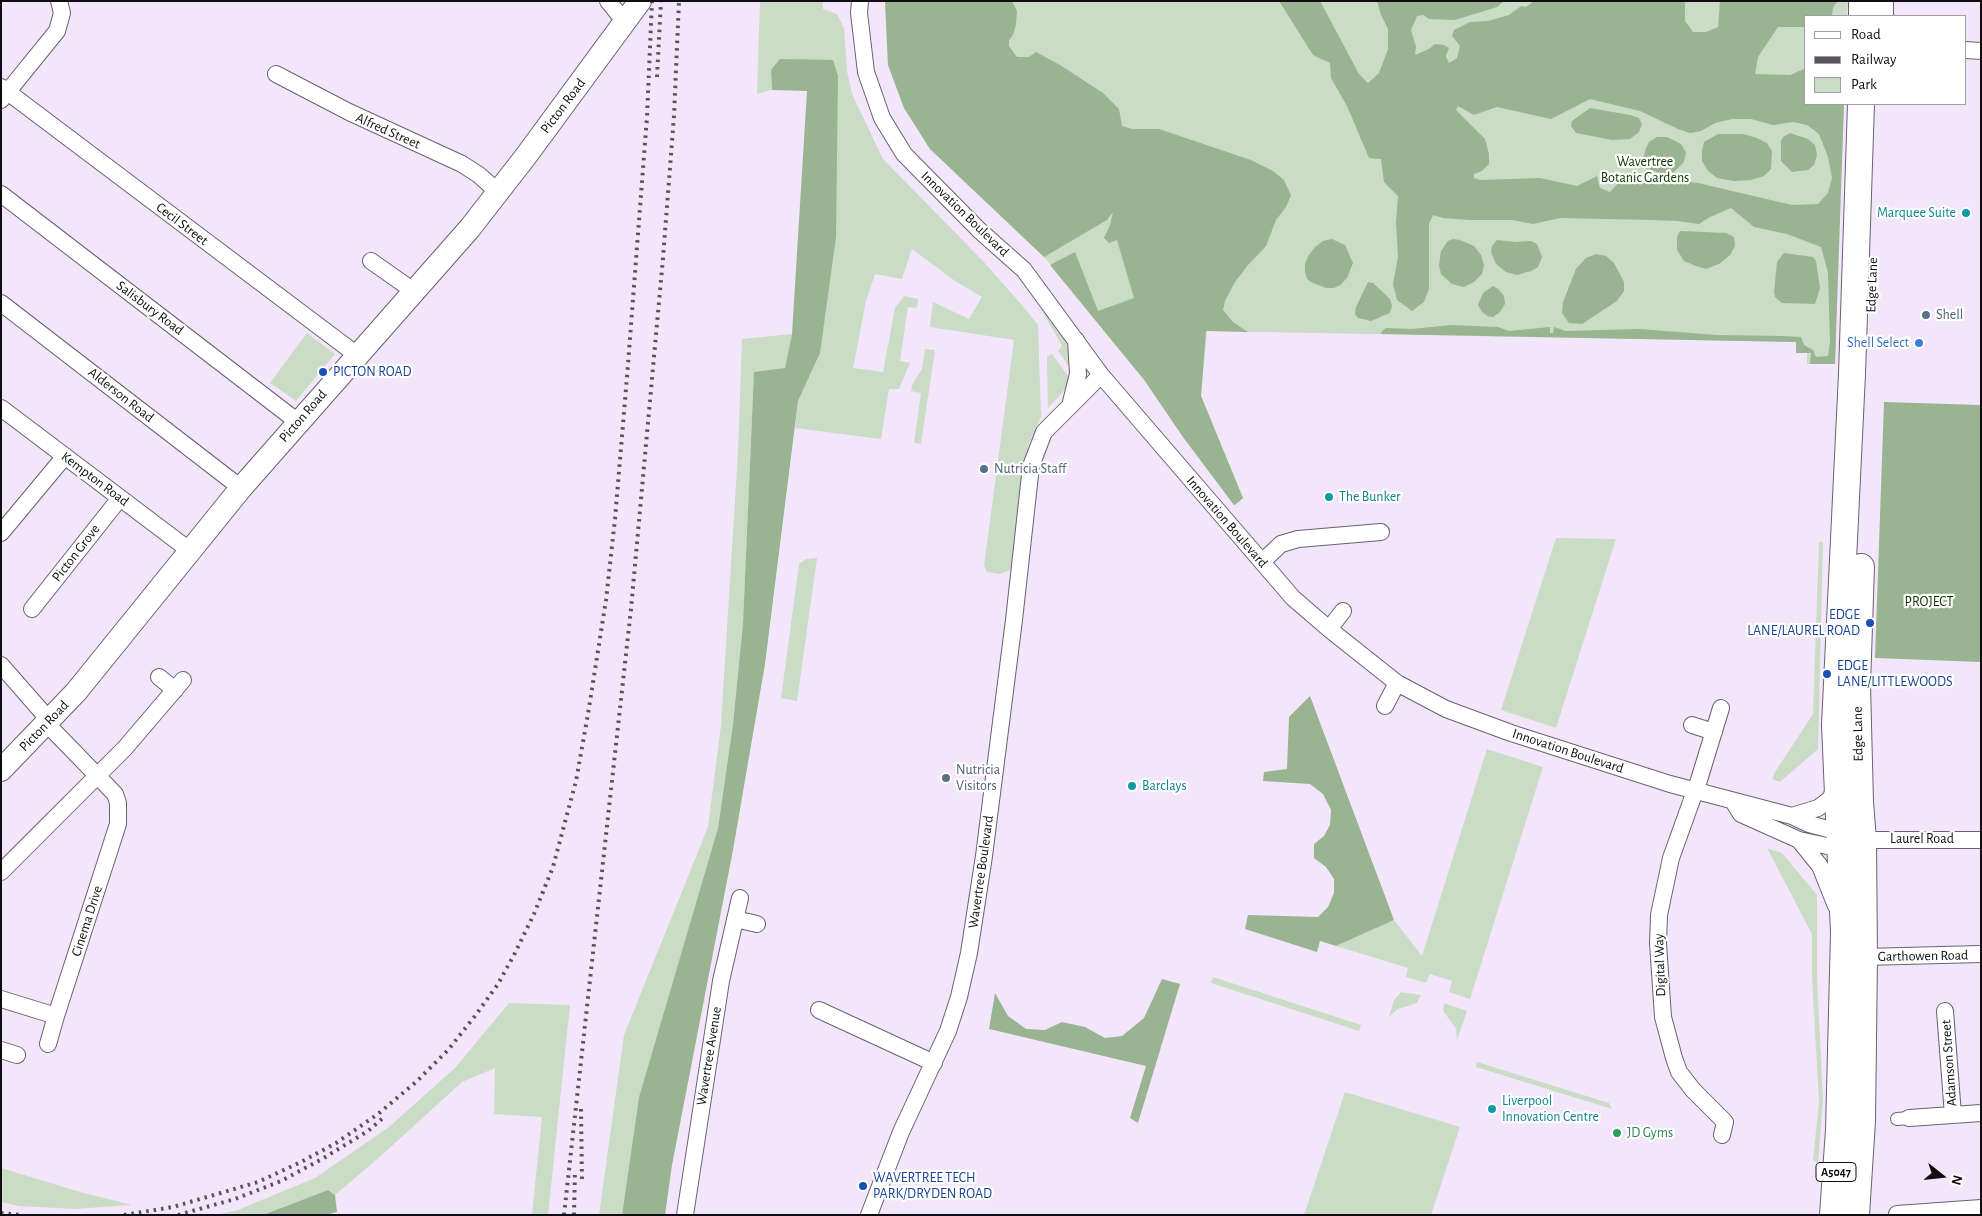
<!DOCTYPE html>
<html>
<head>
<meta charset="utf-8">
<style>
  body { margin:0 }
  #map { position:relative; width:1982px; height:1216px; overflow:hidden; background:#f3e6fb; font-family:"Alegreya Sans",sans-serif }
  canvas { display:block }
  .frame { position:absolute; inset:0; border:2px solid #100c12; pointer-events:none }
  .legend { position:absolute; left:1804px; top:15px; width:162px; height:90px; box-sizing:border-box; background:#fff; border:1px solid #9f9ea0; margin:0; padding:6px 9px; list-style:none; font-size:15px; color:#100c12 }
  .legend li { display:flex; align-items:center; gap:10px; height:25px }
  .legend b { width:25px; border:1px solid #9f9ea0 }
  .north { position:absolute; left:1917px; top:1151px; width:50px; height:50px; -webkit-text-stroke:4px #fff; paint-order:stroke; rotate:106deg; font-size:14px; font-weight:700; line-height:20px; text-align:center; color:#100c12 }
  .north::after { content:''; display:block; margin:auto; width:18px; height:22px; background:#100c12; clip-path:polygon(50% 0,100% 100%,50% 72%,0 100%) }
</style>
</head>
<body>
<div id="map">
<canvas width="1982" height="1216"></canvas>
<div class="frame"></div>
<ul class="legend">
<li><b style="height:6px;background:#fff"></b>Road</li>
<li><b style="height:6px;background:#5a535e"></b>Railway</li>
<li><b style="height:14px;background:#cadcc5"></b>Park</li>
</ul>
<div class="north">N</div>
</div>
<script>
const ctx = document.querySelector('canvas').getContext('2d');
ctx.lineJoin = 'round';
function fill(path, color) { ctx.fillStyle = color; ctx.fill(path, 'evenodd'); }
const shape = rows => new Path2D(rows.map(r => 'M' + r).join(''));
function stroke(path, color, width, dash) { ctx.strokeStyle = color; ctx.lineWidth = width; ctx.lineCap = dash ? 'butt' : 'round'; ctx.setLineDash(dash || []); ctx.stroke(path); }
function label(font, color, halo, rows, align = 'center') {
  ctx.font = font + ' "Alegreya Sans",sans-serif'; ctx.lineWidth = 4.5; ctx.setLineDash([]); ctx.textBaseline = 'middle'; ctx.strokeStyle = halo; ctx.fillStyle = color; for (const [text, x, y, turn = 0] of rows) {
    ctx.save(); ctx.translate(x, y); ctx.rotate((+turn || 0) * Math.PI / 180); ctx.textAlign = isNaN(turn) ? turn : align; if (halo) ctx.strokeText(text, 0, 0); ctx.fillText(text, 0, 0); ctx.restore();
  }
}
fill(shape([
  [760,1,823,1,823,9,837,14,844,28,847,71,852,94,883,159,983,261,1021,304,1038,325,1041,417,1029,443,1021,489,1013,565,1010,570,1000,574,987,572,984,566,1014,340,930,327,933,302,969,319,982,297,955,281,912,249,902,279,875,274,866,301,853,368,883,372,895,308,904,296,918,299,917,308,908,307,900,361,910,363,899,389,889,389,881,439,795,428,798,401,820,353,838,76,771,70,772,90,757,94],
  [885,1,1848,1,1847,16,1806,16,1806,104,1844,104,1838,230,1835,364,1807,364,1807,353,1796,353,1796,342,1207,331,1201,396,1243,498,1234,505,1183,437,1145,381,1044,257,930,149,904,108,888,65],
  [1040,307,1044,307,1068,342,1073,354,1070,368,1058,351,1062,346],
  [307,333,335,354,296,401,270,383],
  [792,334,785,368,754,373,743,623,733,724,718,828,639,1097,622,1215,599,1215,624,1035,708,827,721,725,738,453,742,339],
  [925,349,935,350,921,444,914,443,921,393,911,391,912,385,922,369],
  [1052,354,1068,376,1073,377,1068,386,1048,408,1047,357],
  [1556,538,1616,539,1556,728,1501,710],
  [1819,542,1823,542,1818,749,1780,782,1772,779,1775,772,1813,714],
  [817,558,797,701,781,698,799,564,806,559],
  [1487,749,1543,767,1470,999,1449,992,1452,981,1430,974,1426,983,1406,977,1408,968,1336,946,1394,920,1422,956],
  [1767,848,1782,853,1817,895,1817,978,1823,1099,1818,1164,1813,1160,1819,1102,1812,977,1812,934],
  [1213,977,1361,1025,1359,1031,1211,983],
  [1401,992,1421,995,1417,1003,1398,1009,1389,1017,1394,1000],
  [509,1003,570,1005,548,1215,532,1215,542,1117,494,1114,495,1068,462,1082,383,1154,335,1195,328,1190,263,1215,216,1215,238,1210,315,1178,389,1127,455,1068],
  [1444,1003,1467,1011,1457,1040,1456,1028,1443,1011],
  [1477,1062,1609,1103,1612,1109,1476,1067],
  [1345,1092,1460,1127,1431,1215,1304,1215],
  [1,1168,80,1192,132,1205,75,1209,19,1206,1,1202]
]), '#cadcc5');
fill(shape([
  [885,1,1012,1,1017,11,1016,24,1013,35,1009,40,1009,46,1017,57,1029,57,1036,52,1060,65,1103,93,1119,109,1122,126,1132,129,1159,129,1251,160,1273,171,1284,180,1291,195,1286,207,1276,220,1266,246,1248,265,1235,282,1225,301,1223,310,1233,322,1248,332,1206,331,1201,396,1243,498,1236,504,1234,505,1183,437,1145,381,1050,265,1075,252,1098,311,1134,298,1117,240,1109,243,1104,238,1110,225,1113,212,1107,220,1044,257,930,149,904,108,888,65],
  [1279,1,1320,1,1359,74,1368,83,1379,73,1388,49,1388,29,1381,15,1377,1,1504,1,1497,7,1455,20,1429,19,1423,15,1417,16,1411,30,1416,47,1415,55,1429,49,1435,44,1444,45,1449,48,1446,56,1449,63,1457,58,1460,46,1452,36,1454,30,1470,22,1488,21,1509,15,1521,6,1526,7,1534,1,1685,1,1685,21,1693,32,1706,32,1718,27,1720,1,1838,1,1833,7,1832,16,1806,16,1806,27,1778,27,1758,57,1755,74,1790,75,1806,68,1806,104,1844,104,1835,364,1810,364,1811,353,1796,353,1796,342,1381,334,1382,331,1386,328,1412,329,1451,325,1498,327,1509,331,1550,327,1550,333,1553,333,1554,327,1566,331,1639,329,1717,335,1782,336,1801,337,1804,345,1813,350,1816,357,1828,356,1830,342,1828,273,1821,247,1787,234,1754,227,1731,208,1710,217,1699,224,1677,221,1652,220,1560,218,1533,224,1512,220,1469,220,1443,218,1433,215,1429,224,1429,289,1424,302,1412,311,1397,300,1393,284,1398,257,1396,222,1398,196,1384,182,1381,159,1369,158,1347,106,1331,78,1330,63,1313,55],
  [1590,99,1640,111,1678,129,1690,133,1701,131,1715,123,1732,119,1751,119,1773,125,1793,122,1807,125,1819,134,1828,157,1832,178,1828,193,1818,204,1792,205,1698,183,1650,177,1624,177,1610,192,1600,188,1597,176,1577,186,1540,178,1480,180,1474,178,1474,174,1482,171,1489,164,1489,154,1485,139,1456,110,1458,106,1474,115,1497,107,1551,119],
  [780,59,833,60,838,76,836,237,820,353,798,401,765,664,733,850,672,1165,665,1215,622,1215,639,1097,718,828,733,724,743,623,754,372,785,368,792,334,807,91,772,90,771,70],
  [1590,108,1630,115,1639,118,1642,124,1639,132,1630,139,1612,140,1576,133,1571,126,1572,121],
  [1790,133,1808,139,1815,145,1817,155,1814,165,1808,170,1792,172,1781,161,1781,141,1783,137],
  [1718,134,1743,134,1757,138,1767,143,1772,151,1771,169,1764,176,1751,180,1734,181,1717,178,1708,171,1702,161,1702,151,1704,142],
  [1657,137,1667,137,1681,144,1686,152,1684,162,1674,172,1663,174,1645,168,1643,159,1646,148,1649,142],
  [1680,231,1726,233,1734,237,1735,246,1730,255,1719,264,1706,269,1696,266,1684,261,1677,250,1677,237],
  [1332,239,1345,245,1353,263,1347,278,1340,285,1334,288,1326,288,1313,283,1307,279,1305,272,1305,264,1308,256,1315,247,1323,241],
  [1453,239,1460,240,1474,246,1481,255,1484,265,1482,274,1474,282,1464,287,1452,284,1441,274,1439,265,1441,251,1448,241],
  [1497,240,1515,242,1531,241,1537,244,1542,257,1538,267,1531,271,1517,275,1506,272,1496,264,1491,252,1492,246],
  [1784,253,1813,257,1816,261,1820,288,1815,304,1782,303,1775,297,1774,292,1777,262],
  [1596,254,1606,256,1614,263,1624,282,1624,291,1617,301,1582,324,1569,323,1562,313,1563,302,1576,269,1586,258],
  [1368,282,1373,283,1390,299,1392,306,1390,313,1371,321,1358,318,1355,314,1356,307],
  [1493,286,1498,289,1504,296,1505,304,1500,312,1493,317,1487,316,1482,312,1478,305,1483,293],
  [1884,402,1981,405,1981,662,1875,658],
  [1310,696,1394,920,1336,946,1320,941,1317,952,1245,929,1248,915,1318,917,1328,907,1334,893,1334,879,1326,867,1314,858,1314,844,1324,836,1330,825,1331,810,1323,794,1310,784,1263,781,1264,772,1287,769,1289,717],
  [1162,979,1180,984,1138,1123,1130,1118,1146,1066,989,1029,995,993,1008,1016,1026,1029,1045,1030,1062,1022,1085,1027,1105,1038,1122,1036,1144,1018],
  [328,1190,335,1195,337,1212,325,1215,263,1215]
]), '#99b490');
const pedestrian = shape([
  [1897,1119,1909,1118]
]);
const minor = shape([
  [608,1,625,22],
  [860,1,859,13,866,72,882,118,904,154,979,230,1024,270,1101,375,1293,598,1329,629,1397,683,1446,709,1511,733,1670,784,1792,816,1818,808,1825,803,1831,798,1835,785],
  [1966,50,1981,51],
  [276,74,349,112,462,164,479,175,498,192],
  [1,87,357,355],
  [1,100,57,31,62,13,59,1],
  [1,194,298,422],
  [371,261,415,292],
  [1,303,241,488],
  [1070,406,1078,374,1076,340],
  [1,408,189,550],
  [1,533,65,456],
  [1262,562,1281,544,1298,539,1381,532],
  [32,609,120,498],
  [1329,629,1343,611],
  [1,665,50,721],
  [159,677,175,690],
  [1385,706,1397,683],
  [1721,708,1699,780,1671,858,1659,915,1658,943,1663,1017,1674,1058,1679,1072,1693,1090,1725,1122,1722,1135],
  [1692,725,1714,732],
  [1733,801,1741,814,1799,840,1820,866,1836,906],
  [1792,816,1809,824,1847,834],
  [1799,840,1841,849,1863,840,1981,840],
  [1,872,125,748,183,680],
  [735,919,757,924],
  [1864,957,1981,954],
  [1,999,56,1016,118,824,118,803,115,794,47,724],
  [819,1010,934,1063],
  [1945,1011,1953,1115],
  [48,1044,56,1016],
  [1,1050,17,1055],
  [1909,1118,1981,1113],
  [1897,1214,1981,1208],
  [685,1215,721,981,740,898],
  [869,1215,901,1132,948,1031,959,997,969,953,984,856,1014,620,1031,466,1044,432,1101,375]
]);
const secondary = shape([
  [1,770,76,692,241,488,470,228,526,156,640,1]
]);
const trunk = shape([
  [1862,1,1862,16],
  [1880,16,1880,1],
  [1833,1215,1839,1130,1844,933,1835,725,1852,374,1861,104],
  [1856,1215,1862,1121,1864,957,1863,840,1860,802,1857,685,1861,567]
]);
stroke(pedestrian, '#6b6072', 14);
stroke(minor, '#6b6072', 18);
stroke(secondary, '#6b6072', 24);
stroke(trunk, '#6b6072', 28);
stroke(pedestrian, '#fff', 12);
stroke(minor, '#fff', 16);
stroke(secondary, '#fff', 22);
stroke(trunk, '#fff', 26);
stroke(shape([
  [657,77,661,1],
  [581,1109,582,1182],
  [1,1213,21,1215],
  [124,1215,173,1207,258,1182,301,1162,336,1143,378,1114,416,1082,448,1050,475,1016,498,984,515,953,534,914,553,867,576,781,588,714,606,600,615,519,627,377,647,117,652,1],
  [178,1215,235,1199,281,1181,322,1159,368,1131,384,1117],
  [564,1215,631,609,663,258,674,116,679,1],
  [574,1215,575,1170]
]), '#5a535e', 4, [2.5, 5]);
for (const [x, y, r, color] of [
  [1966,213,5,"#0f9aa8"],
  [1926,315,5,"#5c6f8a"],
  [1919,343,5,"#3f7fe0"],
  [323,372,5,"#1a4fb4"],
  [984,469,5,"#5c6f8a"],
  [1329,497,5,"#0f9aa8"],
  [1870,623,5,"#1a4fb4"],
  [1827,674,5,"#1a4fb4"],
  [946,778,5,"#5c6f8a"],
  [1132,786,5,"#0f9aa8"],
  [1492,1109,5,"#0f9aa8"],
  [1617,1133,5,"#2e9e5b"],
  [863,1186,5,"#1a4fb4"]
]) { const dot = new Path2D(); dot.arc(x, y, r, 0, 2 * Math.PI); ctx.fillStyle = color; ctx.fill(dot); stroke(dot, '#fff', 2); }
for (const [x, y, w] of [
  [1836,1172,40]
]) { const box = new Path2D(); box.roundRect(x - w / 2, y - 9.5, w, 19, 4); ctx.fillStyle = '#fff'; ctx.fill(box); stroke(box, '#100c12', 1); }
label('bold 12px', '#100c12', null, [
  ["A5047",1836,1172]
]);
label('14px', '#100c12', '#fff', [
  ["Picton Road",563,106,-53],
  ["Alfred Street",388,131,24],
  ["Innovation Boulevard",965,214,44],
  ["Cecil Street",182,224,37],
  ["Edge Lane",1872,285,-88],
  ["Salisbury Road",150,308,37],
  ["Alderson Road",121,395,38],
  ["Picton Road",303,416,-49],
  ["Kempton Road",95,479,37],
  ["Innovation Boulevard",1227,522,49],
  ["Picton Grove",76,553,-52],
  ["Picton Road",44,726,-46],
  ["Edge Lane",1858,734,-91],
  ["Innovation Boulevard",1568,751,18],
  ["Laurel Road",1922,839],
  ["Wavertree Boulevard",981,872,-82],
  ["Cinema Drive",87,921,-72],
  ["Garthowen Road",1923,956,-1],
  ["Digital Way",1660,965,-92],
  ["Wavertree Avenue",709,1056,-81],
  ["Adamson Street",1949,1063,-94]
]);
label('14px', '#0e3400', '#fff', [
  ["Wavertree",1645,162],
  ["Botanic Gardens",1645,178],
  ["PROJECT",1929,602]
]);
label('14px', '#0d838f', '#fff', [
  ["Marquee Suite",1956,213,"right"],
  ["The Bunker",1339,497],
  ["Barclays",1142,786],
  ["Liverpool",1502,1101],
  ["Innovation Centre",1502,1117]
], 'left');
label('14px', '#4e5e75', '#fff', [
  ["Shell",1936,315],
  ["Nutricia Staff",994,469],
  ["Nutricia",956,770],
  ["Visitors",956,786]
], 'left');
label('14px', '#366cbe', '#fff', [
  ["Shell Select",1909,343]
], 'right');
label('14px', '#164399', '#fff', [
  ["PICTON ROAD",333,372],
  ["EDGE",1860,615,"right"],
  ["LANE/LAUREL ROAD",1860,631,"right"],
  ["EDGE",1837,666],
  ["LANE/LITTLEWOODS",1837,682],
  ["WAVERTREE TECH",873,1178],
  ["PARK/DRYDEN ROAD",873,1194]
], 'left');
label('14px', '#27864d', '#fff', [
  ["JD Gyms",1627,1133]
], 'left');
</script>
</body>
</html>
